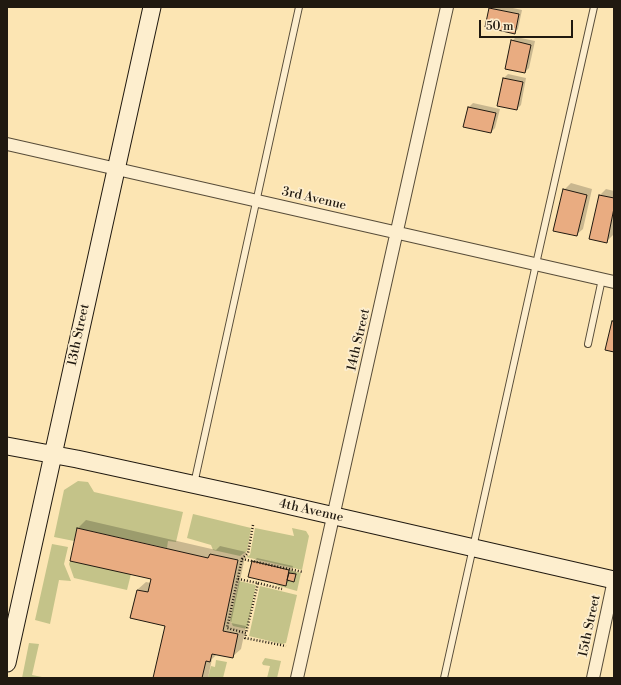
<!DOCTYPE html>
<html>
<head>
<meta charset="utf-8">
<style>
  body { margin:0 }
  #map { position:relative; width:621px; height:685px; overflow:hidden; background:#fce5b3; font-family:"Libre Bodoni",serif }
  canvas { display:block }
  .frame { position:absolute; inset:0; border:8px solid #201910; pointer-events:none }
  .scale { position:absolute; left:479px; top:20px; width:94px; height:18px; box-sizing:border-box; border:2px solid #201910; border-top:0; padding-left:5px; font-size:12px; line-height:14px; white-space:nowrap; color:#201910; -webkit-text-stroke:3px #fdeece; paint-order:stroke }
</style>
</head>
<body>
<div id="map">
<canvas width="621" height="685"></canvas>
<div class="frame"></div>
<div class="scale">50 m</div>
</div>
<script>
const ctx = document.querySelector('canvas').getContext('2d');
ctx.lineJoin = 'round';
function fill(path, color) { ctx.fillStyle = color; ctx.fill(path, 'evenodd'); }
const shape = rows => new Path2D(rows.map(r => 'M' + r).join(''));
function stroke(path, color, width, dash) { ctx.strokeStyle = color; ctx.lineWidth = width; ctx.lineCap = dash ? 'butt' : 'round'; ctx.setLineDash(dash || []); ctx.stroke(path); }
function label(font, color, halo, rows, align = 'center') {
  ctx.font = font + ' "Libre Bodoni",serif'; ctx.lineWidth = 3.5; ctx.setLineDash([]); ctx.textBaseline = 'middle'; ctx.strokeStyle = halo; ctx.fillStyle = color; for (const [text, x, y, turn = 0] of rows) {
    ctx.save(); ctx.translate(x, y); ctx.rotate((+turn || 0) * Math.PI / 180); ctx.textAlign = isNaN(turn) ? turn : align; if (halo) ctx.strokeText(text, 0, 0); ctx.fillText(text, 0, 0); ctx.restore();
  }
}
fill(shape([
  [78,481,88,482,94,492,183,512,176,542,168,541,167,548,77,528,74,541,54,537,64,490],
  [193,514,251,528,247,551,240,556,213,550,211,545,187,538],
  [255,528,294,536,292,528,306,531,309,536,302,570,246,557,250,555],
  [52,544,68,547,64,564,71,581,59,580,50,624,35,620],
  [70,561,131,574,127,590,74,578,69,564],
  [289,570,301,573,297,591,276,585,277,584,286,586],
  [239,581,256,585,247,629,233,626,230,620],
  [260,586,297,595,286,643,282,644,249,636],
  [29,643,39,644,32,675,47,678,22,678],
  [265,658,281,661,277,678,267,678,270,666,263,665,262,663],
  [216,660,227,662,223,678,208,678,211,666,215,667]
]), '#c4c389');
fill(shape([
  [491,7,508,7,522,10,518,29,514,33,486,27],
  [516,37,535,41,529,68,525,72,512,41],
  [508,74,526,78,521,105,517,109,504,78],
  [473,103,500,109,495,128,491,132,469,107],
  [571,183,592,189,583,229,576,235,564,190],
  [606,189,614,191,614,229,613,235,606,242,600,195],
  [86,520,216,550,220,546,246,552,231,623,246,626,241,649,232,657,217,654,212,659,208,678,154,678,166,625,131,617,137,590,146,582,151,583,152,578,78,528],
  [257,558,293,566,292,571,297,573,295,579,293,581,290,580,285,585,253,562]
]), '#0003');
const building = shape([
  [489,8,519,14,515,34,485,27,489,8],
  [511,40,531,45,525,73,505,69,511,40],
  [503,78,523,82,517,110,497,106,503,78],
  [468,107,496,113,491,133,463,127,468,107],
  [563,189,587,195,577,236,553,231,563,189],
  [599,195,614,198,614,208,607,243,589,239,599,195],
  [612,321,614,321,614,352,605,350,612,321],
  [77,528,208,558,210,554,238,560,223,631,238,634,233,658,212,654,210,662,206,661,202,678,153,678,165,626,130,618,137,590,148,592,151,579,70,561,77,528],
  [252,561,289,570,286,586,248,577,252,561],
  [289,573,296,574,294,582,287,580,289,573]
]);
fill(building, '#e9ac81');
stroke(building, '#201910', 1);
const lane = shape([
  [588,344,602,279],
  [194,484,299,7],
  [444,678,536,264,594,7]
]);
const street = shape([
  [7,144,614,282],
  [297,678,447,7],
  [593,678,614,580]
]);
const secondary = shape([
  [7,446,77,459,256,498,614,580],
  [7,663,152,7]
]);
stroke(lane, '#574c39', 8);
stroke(street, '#574c39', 14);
stroke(secondary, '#201910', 19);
stroke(shape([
  [253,525,248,553,242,559,227,628,246,633,245,638,286,646],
  [242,559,303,572],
  [238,579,258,583,246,633],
  [258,583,282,589]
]), '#201910', 2.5, [1, 2]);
stroke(lane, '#fdeece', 6);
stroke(street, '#fdeece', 12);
stroke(secondary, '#fdeece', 17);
label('13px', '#201910', '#fdeece', [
  ["3rd Avenue",314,199,13],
  ["13th Street",79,335,-78],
  ["14th Street",359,340,-77],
  ["4th Avenue",311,511,13],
  ["15th Street",590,626,-78]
]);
</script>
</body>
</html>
